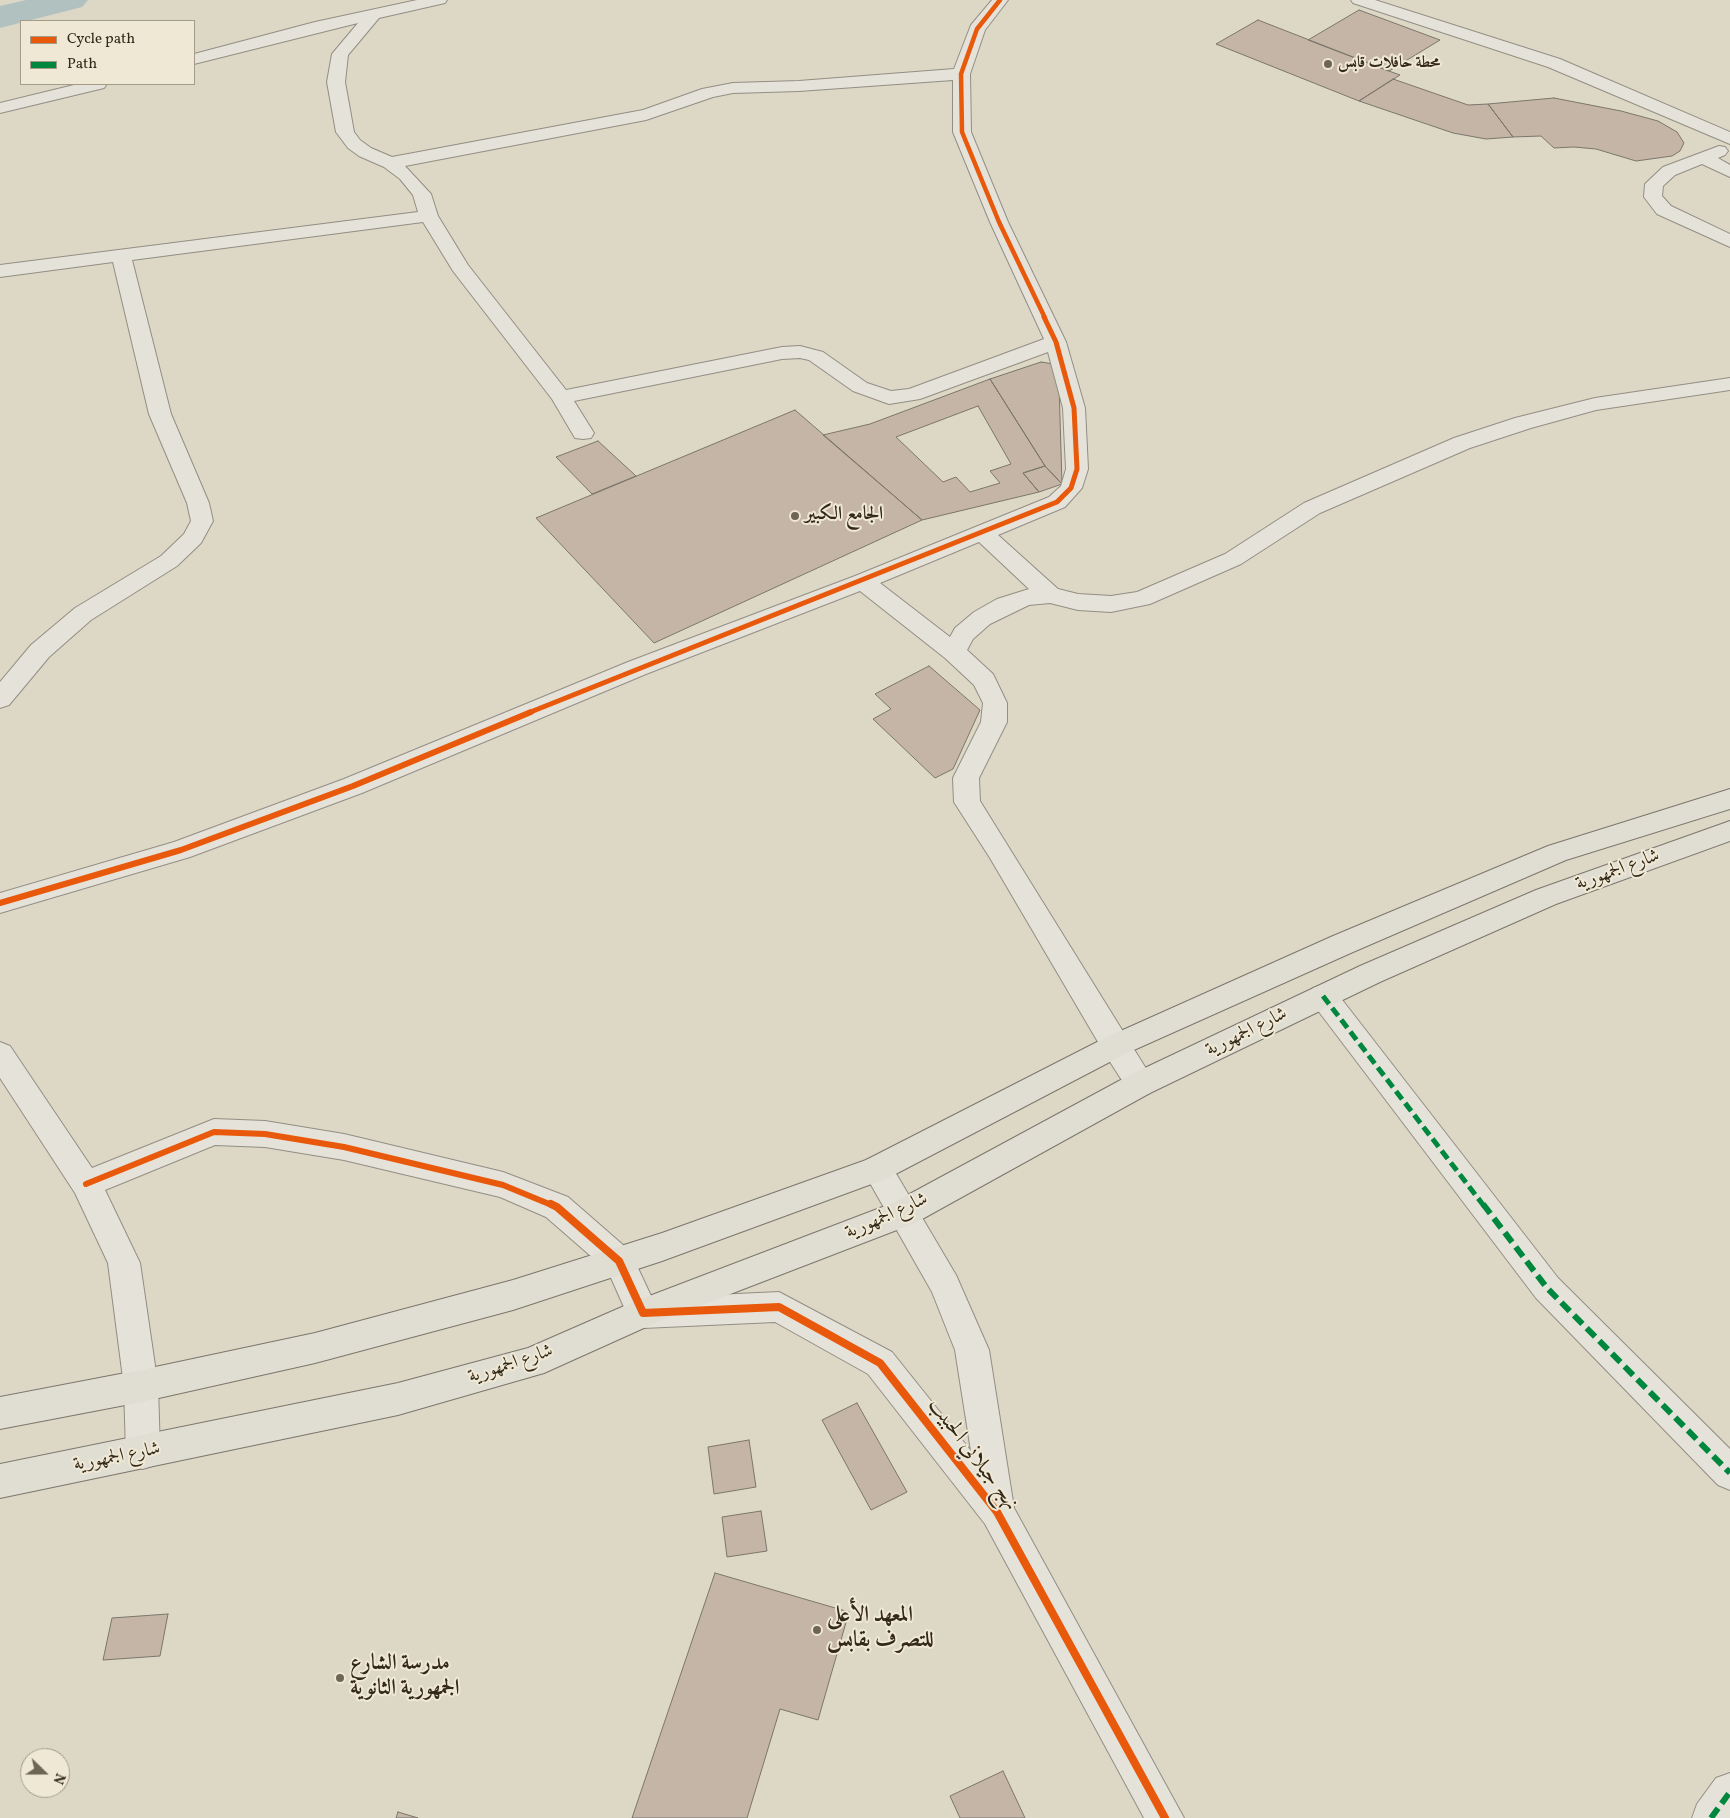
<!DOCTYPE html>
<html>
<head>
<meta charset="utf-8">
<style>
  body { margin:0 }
  #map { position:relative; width:1730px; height:1818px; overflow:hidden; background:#ddd7c6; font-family:Vollkorn,serif }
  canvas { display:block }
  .legend { position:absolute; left:20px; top:20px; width:175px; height:65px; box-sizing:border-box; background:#efe8d4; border:1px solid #a49b89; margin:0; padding:6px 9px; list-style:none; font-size:15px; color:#332819 }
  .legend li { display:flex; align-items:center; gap:10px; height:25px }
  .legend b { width:25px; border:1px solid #a49b89 }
  .north { position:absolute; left:20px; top:1748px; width:50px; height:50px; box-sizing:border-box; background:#efe8d4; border:1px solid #a49b89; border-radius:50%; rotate:112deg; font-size:14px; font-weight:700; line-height:20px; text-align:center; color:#332819 }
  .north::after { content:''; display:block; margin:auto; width:18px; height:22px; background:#6e6556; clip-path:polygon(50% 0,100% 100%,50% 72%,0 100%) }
</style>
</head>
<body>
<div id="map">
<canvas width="1730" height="1818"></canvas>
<ul class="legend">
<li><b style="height:6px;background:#e8590c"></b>Cycle path</li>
<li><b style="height:6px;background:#00873e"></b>Path</li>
</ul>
<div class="north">N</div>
</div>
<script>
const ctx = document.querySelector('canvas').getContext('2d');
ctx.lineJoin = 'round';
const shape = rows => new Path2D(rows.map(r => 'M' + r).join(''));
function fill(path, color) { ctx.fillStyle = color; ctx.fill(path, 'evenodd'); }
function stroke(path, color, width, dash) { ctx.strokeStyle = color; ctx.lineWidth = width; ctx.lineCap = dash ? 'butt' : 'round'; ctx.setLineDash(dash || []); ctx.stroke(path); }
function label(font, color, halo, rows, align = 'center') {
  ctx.font = font + ' Vollkorn,Amiri,serif'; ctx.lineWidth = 4; ctx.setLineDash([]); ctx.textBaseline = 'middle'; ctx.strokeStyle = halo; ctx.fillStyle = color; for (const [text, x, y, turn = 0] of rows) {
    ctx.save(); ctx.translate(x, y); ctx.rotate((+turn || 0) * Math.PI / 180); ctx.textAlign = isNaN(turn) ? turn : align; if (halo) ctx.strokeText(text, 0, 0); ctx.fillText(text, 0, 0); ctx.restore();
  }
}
fill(shape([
  [26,0,88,0,82,7,0,28,0,6,26,0]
]), '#b0c1c0');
const building = shape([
  [1359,10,1440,40,1389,71,1308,40,1359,10],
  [1258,20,1389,71,1400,75,1359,101,1216,44,1258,20],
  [1393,79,1468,105,1488,104,1513,137,1486,139,1453,133,1359,101,1393,79],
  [1554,98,1621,111,1658,121,1677,132,1684,143,1680,151,1672,156,1636,161,1596,149,1574,147,1554,148,1541,136,1513,137,1488,104,1554,98],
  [1041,362,1054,364,1059,385,1062,484,1045,466,990,379,1041,362],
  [990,379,1045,466,1023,473,1039,492,922,520,823,435,870,424,990,379],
  [978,406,1011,464,990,471,1000,483,970,492,956,477,943,482,896,437,978,406],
  [795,410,922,520,654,643,536,518,795,410],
  [598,441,636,476,592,494,556,457,598,441],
  [1045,466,1062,484,1039,492,1023,473,1045,466],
  [929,666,980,710,953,769,935,778,873,719,891,709,875,694,929,666],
  [857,1403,907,1492,871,1510,822,1420,857,1403],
  [749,1440,756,1487,714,1494,708,1447,749,1440],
  [761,1511,767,1551,727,1557,722,1517,761,1511],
  [715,1573,849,1612,818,1720,780,1709,747,1818,632,1818,715,1573],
  [168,1614,160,1656,103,1660,112,1618,168,1614],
  [1003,1771,1025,1818,960,1818,950,1796,1003,1771],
  [398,1812,418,1818,396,1818,398,1812]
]);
fill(building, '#c5b5a7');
stroke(building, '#7b766b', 1);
const minor = shape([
  [417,0,447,0,445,3,379,18,348,55,345,82,354,132,360,140,371,148,392,157,643,110,702,89,733,83,799,81,954,69,971,25,992,0,1008,0,985,30,970,74,971,132,1008,222,1066,342,1085,408,1088,469,1082,488,1065,507,998,535,1058,589,1078,594,1111,596,1137,592,1225,554,1304,503,1454,438,1515,418,1595,398,1730,378,1730,390,1596,410,1531,428,1470,448,1320,513,1241,564,1150,604,1111,612,1078,610,1050,603,1029,605,990,624,973,639,967,650,993,674,1007,703,1007,722,979,778,980,801,1150,1075,1155,1084,1150,1093,1140,1096,1130,1093,1105,1054,990,858,954,802,953,778,981,722,983,703,974,685,945,658,860,591,646,674,362,793,190,857,0,913,0,893,174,842,344,779,628,662,855,576,1049,497,1061,486,1066,469,1063,408,1048,352,920,399,889,404,853,391,809,360,800,358,782,359,574,401,594,433,591,438,583,439,575,438,552,399,453,271,423,222,132,260,171,414,209,503,213,521,201,543,177,566,91,620,49,657,9,705,0,708,0,682,31,645,75,608,161,556,184,534,191,521,187,503,149,414,113,262,0,277,0,265,418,212,413,195,400,179,384,167,359,156,348,148,336,132,327,82,332,54,358,23,194,64,194,54,315,22,417,0],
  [953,80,953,132,990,222,1044,339,909,389,891,391,867,383,823,352,800,346,782,347,566,390,468,265,438,216,431,194,405,166,646,120,713,97,733,93,799,91,953,80],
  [979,542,1029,589,997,599,974,612,955,628,950,637,880,583,979,542],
  [1351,0,1375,0,1560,59,1730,132,1730,144,1548,67,1353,3,1351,0],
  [78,84,107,84,104,88,0,113,0,103,78,84],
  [1719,146,1725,147,1728,151,1725,155,1718,158,1730,165,1730,177,1702,164,1675,175,1663,186,1662,196,1671,206,1730,234,1730,247,1657,214,1644,197,1645,184,1663,167,1719,146],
  [1323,985,1333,988,1558,1278,1730,1449,1730,1490,1718,1485,1536,1298,1313,1004,1309,996,1313,988,1323,985],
  [0,1042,10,1046,92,1168,214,1119,265,1121,344,1134,503,1172,568,1197,630,1251,652,1298,779,1292,892,1352,971,1451,955,1350,932,1292,862,1169,866,1160,877,1156,888,1160,956,1275,989,1350,1014,1508,1184,1818,1144,1818,985,1524,868,1374,775,1322,643,1328,631,1323,608,1271,546,1217,500,1197,344,1160,265,1147,215,1145,105,1190,140,1263,158,1386,160,1453,155,1465,143,1469,131,1465,126,1453,124,1386,108,1263,75,1193,0,1078,0,1042],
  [1730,1773,1730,1818,1692,1818,1697,1804,1716,1778,1730,1773]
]);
const major = shape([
  [1730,789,1730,809,1566,860,1353,952,1125,1054,888,1178,662,1261,513,1310,315,1363,141,1402,0,1429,0,1397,141,1370,315,1333,513,1280,662,1233,866,1160,1105,1038,1333,936,1548,846,1730,789],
  [1730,821,1730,841,1556,904,1380,982,1150,1093,915,1223,655,1323,544,1373,398,1415,0,1498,0,1464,398,1383,528,1348,631,1303,893,1203,1130,1075,1360,966,1536,890,1730,821]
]);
stroke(minor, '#938e83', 2);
stroke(major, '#7b766b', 2);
fill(minor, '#e5e2da');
fill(major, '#e0ddd3');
stroke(shape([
  [1323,996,1484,1206]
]), '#00873e', 5, [10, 5]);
stroke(shape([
  [1483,1204,1547,1288,1730,1473],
  [1711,1818,1730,1792]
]), '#00873e', 6, [12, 6]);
stroke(shape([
  [1000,0,977,29,961,74,962,132,999,222,1045,318]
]), '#e8590c', 4.5);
stroke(shape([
  [528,713,1057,502,1071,488,1077,469,1074,408,1056,342,1044,317]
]), '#e8590c', 5);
stroke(shape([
  [0,903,181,850,353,786,531,712],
  [86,1184,214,1132,265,1134,344,1147,503,1185,554,1206]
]), '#e8590c', 6);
stroke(shape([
  [551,1204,557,1207,619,1261,643,1313,779,1307,880,1363,997,1512,1165,1818]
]), '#e8590c', 8);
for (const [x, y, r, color] of [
  [1328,64,5,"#6e6556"],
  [795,516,5,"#6e6556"],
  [817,1630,5,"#6e6556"],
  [340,1678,5,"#6e6556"]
]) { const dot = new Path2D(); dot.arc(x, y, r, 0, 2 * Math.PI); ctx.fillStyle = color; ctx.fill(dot); stroke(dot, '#efe8d4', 2); }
label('bold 16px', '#332819', '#efe8d4', [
  ["محطة حافلات قابس",1338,64]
], 'left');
label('bold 19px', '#332819', '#efe8d4', [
  ["الجامع الكبير",805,516]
], 'left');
label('19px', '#332819', '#efe8d4', [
  ["شارع الجمهورية",1618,871,-20],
  ["شارع الجمهورية",1247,1033,-26],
  ["شارع الجمهورية",887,1217,-24],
  ["شارع الجمهورية",511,1365,-18],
  ["شارع الجمهورية",117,1458,-11]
]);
label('22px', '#332819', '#efe8d4', [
  ["نهج جيلاني الحبيب",972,1455,53]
]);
label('bold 22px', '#332819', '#efe8d4', [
  ["المعهد الأعلى",827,1617],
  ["للتصرف بقابس",827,1642],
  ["مدرسة الشارع",350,1665],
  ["الجمهورية الثانوية",350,1690]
], 'left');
</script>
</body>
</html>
